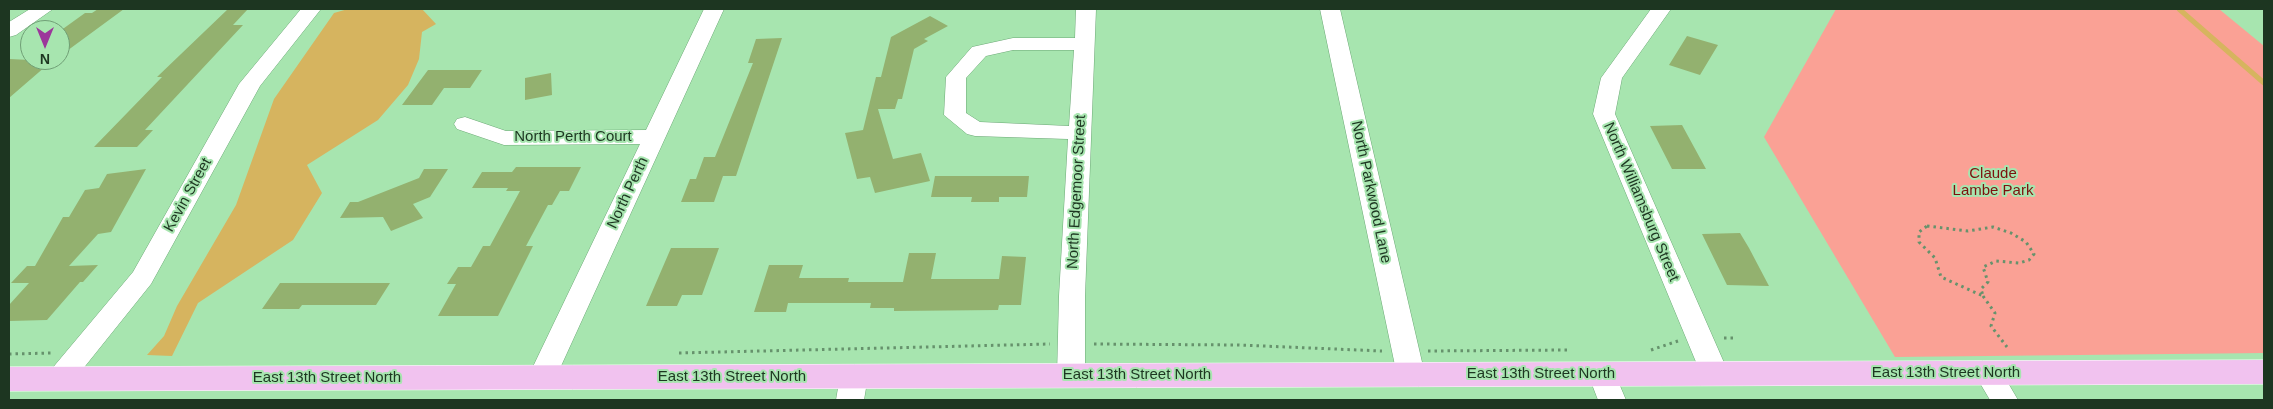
<!DOCTYPE html>
<html>
<head>
<meta charset="utf-8">
<style>
  body { margin:0 }
  #map { position:relative; width:2273px; height:409px; overflow:hidden; background:#a7e5af; font-family:Helvetica,sans-serif }
  canvas { display:block }
  .frame { position:absolute; inset:0; border:10px solid #1d3621; pointer-events:none }
  .north { position:absolute; left:20px; top:20px; width:50px; height:50px; box-sizing:border-box; background:#a7e5af; border:1px solid #709f76; border-radius:50%; rotate:180deg; font-size:14px; font-weight:700; line-height:20px; text-align:center; color:#1d3621 }
  .north::after { content:''; display:block; margin:auto; width:18px; height:22px; background:#9c369b; clip-path:polygon(50% 0,100% 100%,50% 72%,0 100%) }
</style>
</head>
<body>
<div id="map">
<canvas width="2273" height="409"></canvas>
<div class="frame"></div>
<div class="north">N</div>
</div>
<script>
const ctx = document.querySelector('canvas').getContext('2d');
ctx.lineJoin = 'round';
function fill(path, color) { ctx.fillStyle = color; ctx.fill(path, 'evenodd'); }
const shape = rows => new Path2D(rows.map(r => 'M' + r).join(''));
function stroke(path, color, width, dash) { ctx.strokeStyle = color; ctx.lineWidth = width; ctx.lineCap = dash ? 'butt' : 'round'; ctx.setLineDash(dash || []); ctx.stroke(path); }
function label(font, color, halo, rows, align = 'center') {
  ctx.font = font + ' Helvetica,sans-serif'; ctx.lineWidth = 4; ctx.setLineDash([]); ctx.textBaseline = 'middle'; ctx.strokeStyle = halo; ctx.fillStyle = color; for (const [text, x, y, turn = 0] of rows) {
    ctx.save(); ctx.translate(x, y); ctx.rotate((+turn || 0) * Math.PI / 180); ctx.textAlign = isNaN(turn) ? turn : align; if (halo) ctx.strokeText(text, 0, 0); ctx.fillText(text, 0, 0); ctx.restore();
  }
}
fill(shape([
  [1836,9,2219,9,2264,46,2264,353,1895,357,1764,137]
]), '#faa195');
fill(shape([
  [348,9,422,9,436,24,422,32,419,59,408,85,378,120,307,165,322,193,293,240,198,303,172,356,147,355,164,336,177,306,236,205,274,99,334,13]
]), '#d6b45f');
stroke(shape([
  [2179,9,2264,83]
]), '#d6b45f', 5);
fill(shape([
  [98,9,124,9,60,56,60,31,85,13,92,13],
  [228,9,248,9,233,25,243,25,145,130,153,130,137,147,94,147,162,77,157,77],
  [930,16,948,26,924,39,928,41,914,49,902,99,898,99,895,109,878,109,893,159,921,153,930,181,875,193,870,177,857,179,845,133,863,130,876,77,881,77,891,37],
  [1687,36,1718,45,1700,75,1669,65],
  [782,38,736,176,723,176,714,202,681,202,690,179,696,179,704,157,715,157,753,63,748,63,756,39],
  [9,59,30,60,53,60,9,98],
  [428,70,482,70,470,88,444,88,432,105,402,105],
  [551,73,552,95,525,100,525,78],
  [1682,125,1706,169,1672,169,1650,126],
  [516,167,581,167,569,191,560,191,552,205,548,205,526,246,533,246,498,316,438,316,456,284,447,284,458,267,471,267,483,246,490,246,520,191,506,191,508,188,472,188,482,172,512,172],
  [146,169,111,232,98,234,69,266,98,265,83,282,80,282,47,320,9,321,9,305,29,283,11,283,27,266,35,266,63,217,69,217,85,190,99,188,107,174],
  [424,169,448,169,430,197,413,204,423,218,391,231,383,217,340,218,350,202,358,202,419,178],
  [935,176,1029,176,1027,197,999,197,999,202,971,202,972,197,931,197],
  [1740,233,1749,248,1769,286,1727,285,1702,234],
  [671,248,719,248,702,295,682,295,677,306,646,306],
  [909,253,936,253,931,279,999,279,1002,256,1026,257,1021,305,999,305,998,310,894,311,894,308,870,308,871,303,788,303,786,312,754,312,769,265,803,265,799,278,849,278,848,282,903,282],
  [280,283,390,283,376,305,302,305,299,309,262,309]
]), '#93b16f');
const minor = shape([
  [30,9,53,9,16,35,9,37,9,22,30,9],
  [301,9,321,9,260,86,151,284,70,385,60,388,50,385,46,378,50,371,133,272,239,84,301,9],
  [704,9,724,9,556,377,552,384,542,387,532,384,528,377,640,144,504,145,457,129,454,124,457,119,465,117,506,131,646,130,704,9],
  [1076,9,1096,9,1085,296,1085,376,1081,383,1071,386,1061,383,1057,376,1059,296,1068,139,975,136,967,134,944,115,946,77,972,47,1013,38,1075,38,1076,9],
  [1013,50,1074,50,1069,126,980,122,966,113,966,78,986,56,1013,50],
  [1320,9,1340,9,1425,375,1421,382,1411,385,1401,382,1397,375,1320,9],
  [1651,9,1671,9,1622,78,1615,114,1729,374,1725,381,1715,384,1705,381,1701,374,1593,114,1601,78,1651,9],
  [1988,363,1998,366,2018,400,1990,400,1974,373,1978,366,1988,363],
  [1602,364,1612,367,1626,400,1598,400,1588,374,1592,367,1602,364],
  [854,366,864,369,868,376,864,400,836,400,840,376,844,369,854,366]
]);
const major = shape([
  [2264,360,2264,384,9,391,9,367,2264,360]
]);
stroke(minor, '#6ca876', 1);
stroke(major, '#fff', 1);
stroke(shape([
  [1927,226,1968,231,1993,227,2011,233,2026,242,2034,254,2029,260,2019,263,1996,261,1983,267,1988,282,1981,289,1983,296,1941,277,1935,258,1919,242,1919,232,1927,226],
  [1983,296,1995,313,1991,326,2007,347],
  [1724,338,1737,338],
  [1094,344,1239,345,1382,351],
  [1651,350,1678,341],
  [1428,351,1567,350],
  [679,353,1050,344],
  [9,354,53,353]
]), '#66926c', 3, [2.5, 4]);
fill(minor, '#fff');
fill(major, '#f1c2ef');
label('15px', '#1d3621', '#a7e5af', [
  ["North Perth Court",573,137],
  ["North Edgemoor Street",1077,192,-87],
  ["North Parkwood Lane",1371,192,78],
  ["North Perth",628,193,-65],
  ["Kevin Street",188,195,-61],
  ["North Williamsburg Street",1641,202,67],
  ["East 13th Street North",1946,373],
  ["East 13th Street North",1541,374],
  ["East 13th Street North",1137,375],
  ["East 13th Street North",732,377],
  ["East 13th Street North",327,378]
]);
label('15px', '#7c110e', '#a7e5af', [
  ["Claude",1993,174],
  ["Lambe Park",1993,191]
]);
</script>
</body>
</html>
